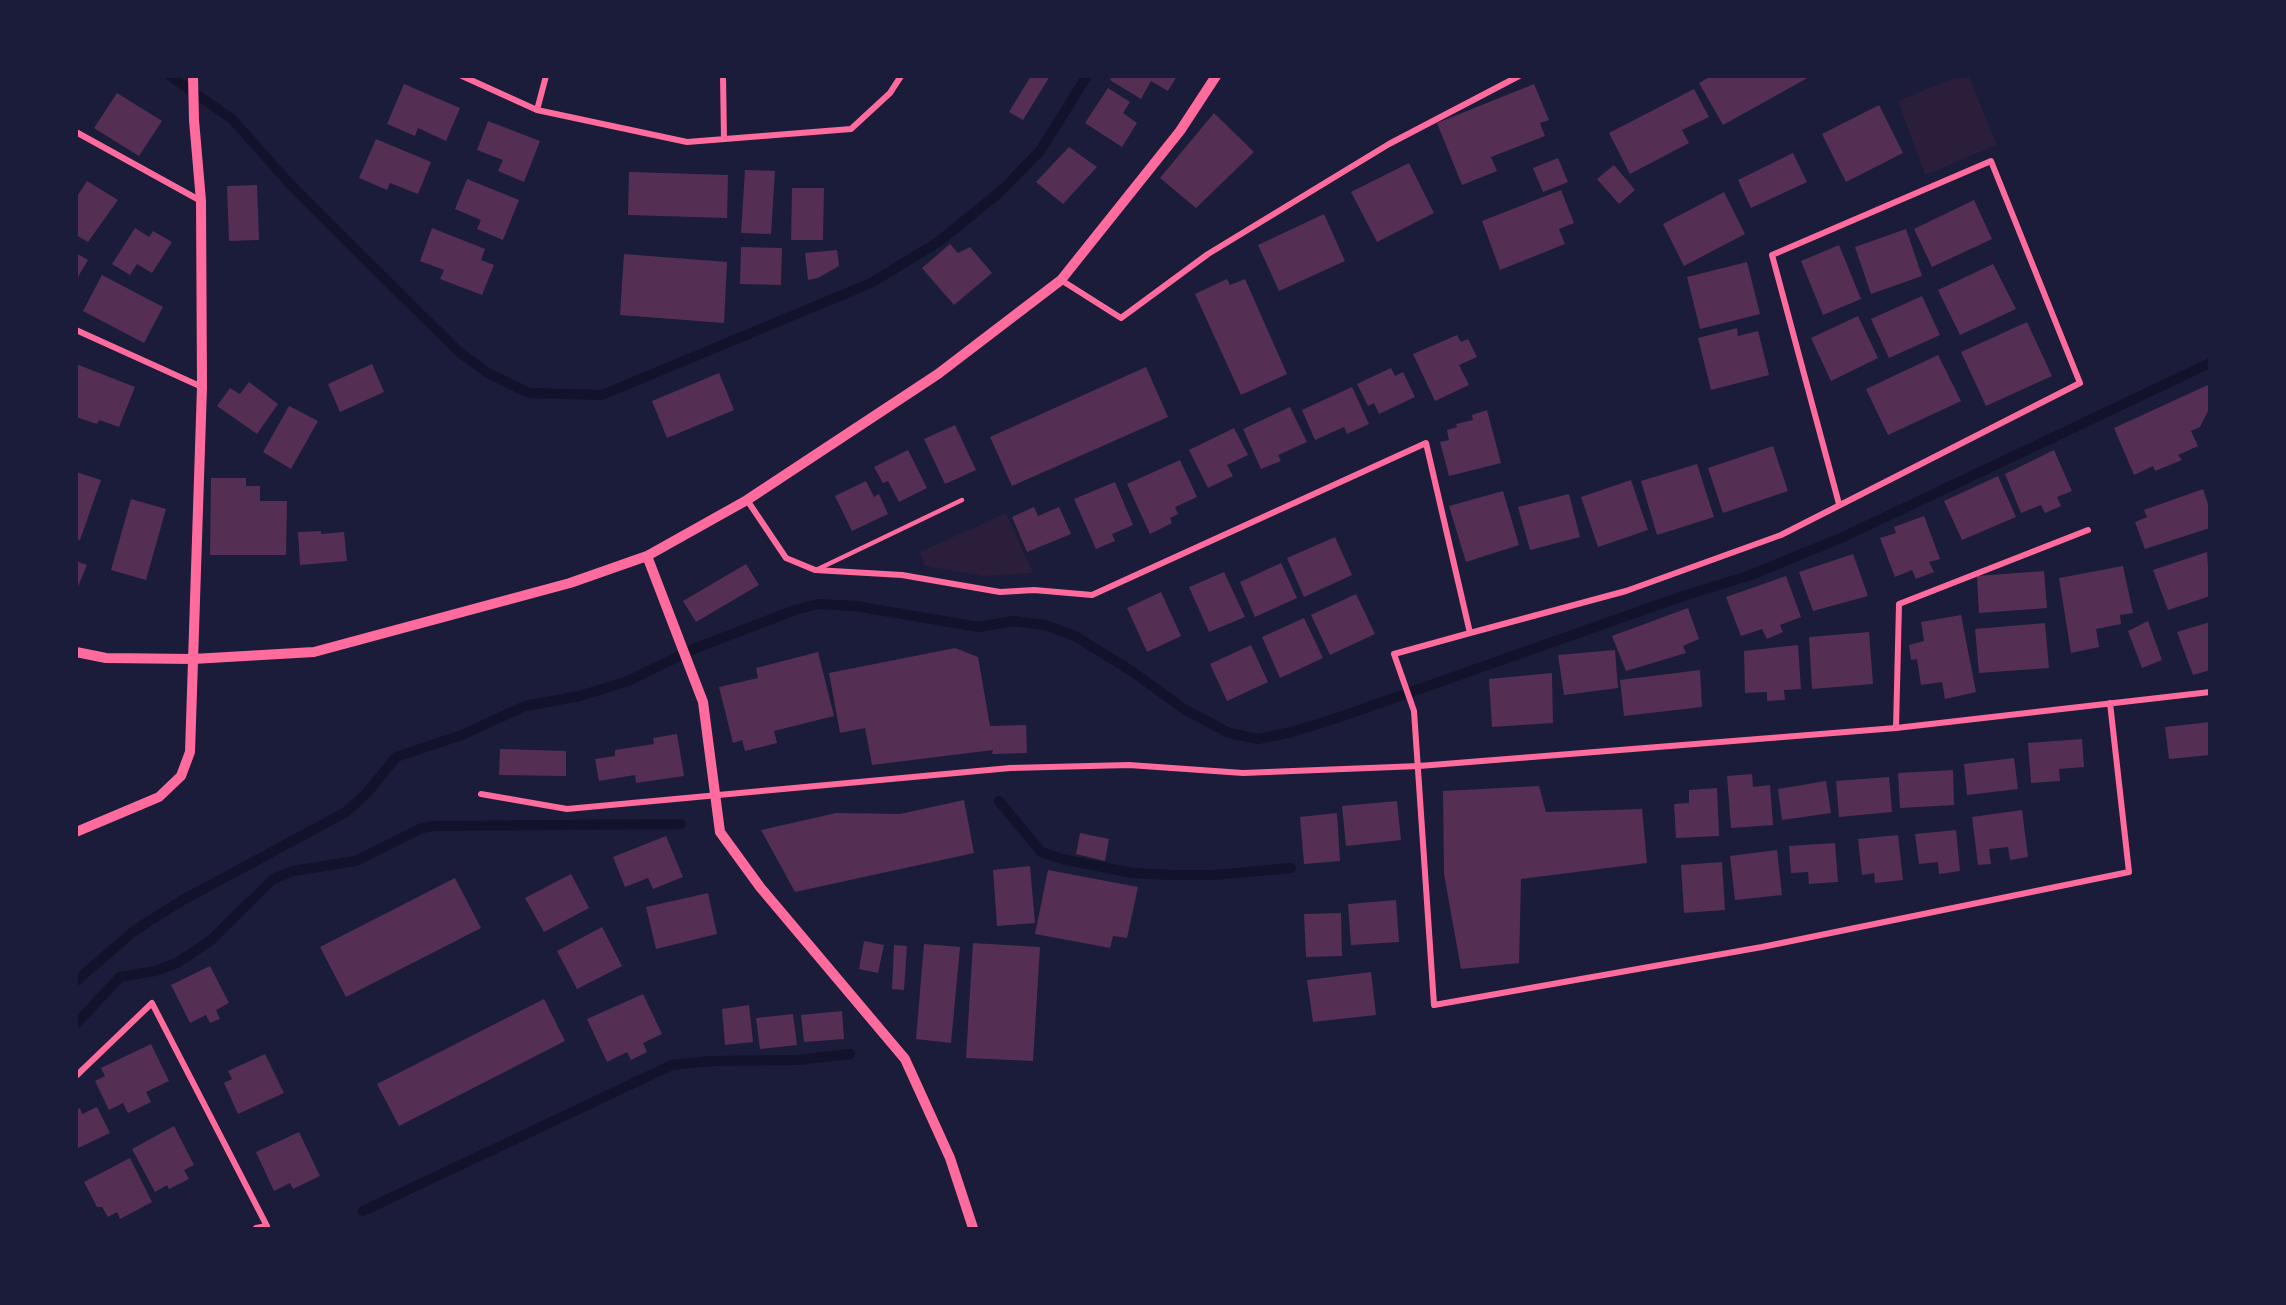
<!DOCTYPE html>
<html>
<head>
<meta charset="utf-8">
<style>
  body { margin:0 }
  #map { position:relative; width:2286px; height:1305px; overflow:hidden; background:#1b1b3a; font-family:"Golos Text",sans-serif }
  canvas { display:block }
  .frame { position:absolute; inset:0; border:78px solid #1b1b3a; pointer-events:none }
</style>
</head>
<body>
<div id="map">
<canvas width="2286" height="1305"></canvas>
<div class="frame"></div>
</div>
<script>
const ctx = document.querySelector('canvas').getContext('2d');
ctx.lineJoin = 'round';
function fill(path, color) { ctx.fillStyle = color; ctx.fill(path, 'evenodd'); }
const shape = rows => new Path2D(rows.map(r => 'M' + r).join(''));
function stroke(path, color, width, dash) { ctx.strokeStyle = color; ctx.lineWidth = width; ctx.lineCap = dash ? 'butt' : 'round'; ctx.setLineDash(dash || []); ctx.stroke(path); }
fill(shape([
  [1957,77,1969,77,1997,145,1925,175,1898,101],
  [1006,513,1033,573,983,576,925,566,920,552]
]), '#2a1e3b');
stroke(shape([
  [170,76,232,119,289,183,354,248,459,352,488,373,529,393,602,395,871,283,938,242,1000,192,1040,151,1087,76],
  [999,801,1041,852,1062,859,1132,873,1172,875,1214,875,1291,868],
  [76,981,134,931,181,901,346,812,367,793,396,757,462,735,525,706,580,696,628,681,696,648,795,610,819,604,855,606,979,627,1013,621,1045,625,1075,636,1133,672,1184,709,1229,733,1258,739,1292,732,1340,717,1686,595,1748,576,1841,538,2210,363],
  [76,1024,120,977,155,971,177,963,210,941,273,879,293,871,356,861,422,828,434,826,681,824],
  [363,1211,672,1065,711,1061,798,1060,850,1054]
]), '#12122b', 10);
fill(shape([
  [1031,76,1050,76,1023,120,1009,112],
  [1112,76,1177,76,1168,91,1151,81,1141,99,1110,80],
  [1711,76,1811,76,1723,125,1699,83],
  [404,84,460,108,446,141,418,128,415,136,387,124],
  [1534,84,1549,120,1540,123,1545,136,1491,157,1497,171,1462,185,1437,123],
  [1108,88,1130,102,1123,113,1137,123,1122,147,1085,123],
  [1694,89,1709,117,1682,130,1689,143,1630,174,1609,133],
  [117,93,162,121,139,156,94,128],
  [1879,105,1903,153,1846,182,1822,134],
  [1214,113,1254,152,1196,208,1160,178],
  [488,121,540,141,524,182,498,171,503,160,477,150],
  [376,139,431,162,418,194,390,183,387,190,359,178],
  [1069,147,1097,167,1063,204,1036,182],
  [1793,153,1807,182,1751,208,1738,180],
  [1558,158,1568,182,1543,192,1533,168],
  [1409,163,1434,213,1377,242,1351,192],
  [1614,165,1635,190,1619,204,1597,179],
  [745,170,775,171,771,234,741,233],
  [629,172,728,175,727,218,628,215],
  [467,179,519,200,503,240,477,229,481,220,455,209],
  [87,181,118,200,88,242,76,235,76,198],
  [257,185,259,240,229,241,227,186],
  [792,188,824,188,823,240,791,240],
  [1561,190,1574,223,1559,229,1565,244,1500,270,1482,221],
  [1724,192,1745,234,1684,266,1663,224],
  [1974,200,1992,239,1932,267,1914,229],
  [1324,214,1345,261,1279,291,1258,245],
  [135,228,149,237,153,231,172,242,152,273,137,264,130,275,112,264],
  [432,228,485,249,481,260,494,265,482,295,440,279,444,270,420,261],
  [1906,229,1922,276,1871,294,1855,247],
  [950,244,958,253,970,247,992,273,954,305,922,268],
  [1839,245,1861,299,1823,315,1801,261],
  [741,247,782,248,781,285,740,284],
  [837,250,839,266,818,278,808,280,805,253],
  [76,253,88,260,76,280],
  [624,254,727,262,724,323,620,315],
  [1747,262,1760,314,1700,329,1687,277],
  [1993,264,2016,309,1960,335,1938,290],
  [102,275,163,307,144,343,83,311],
  [1227,279,1230,285,1245,279,1287,374,1241,395,1195,294],
  [1922,296,1940,335,1889,358,1871,319],
  [1858,316,1878,358,1831,381,1811,338],
  [2027,322,2052,376,1986,406,1961,352],
  [1737,328,1738,336,1758,331,1769,375,1711,390,1698,338],
  [1457,335,1461,342,1468,339,1477,357,1459,365,1469,385,1435,401,1413,354],
  [1938,355,1961,401,1888,435,1866,389],
  [76,364,135,387,119,427,99,420,97,424,76,417],
  [372,364,384,392,340,412,328,384],
  [1146,367,1168,417,1012,486,990,437],
  [1391,368,1395,376,1403,372,1415,397,1379,414,1374,403,1368,406,1357,384],
  [719,373,734,410,667,438,652,401],
  [249,382,278,404,257,434,217,406,230,388,240,394],
  [2210,384,2210,407,2200,427,2191,431,2198,446,2178,455,2182,460,2155,471,2153,466,2134,475,2114,428],
  [1352,387,1369,424,1347,434,1344,427,1315,440,1302,410],
  [289,406,318,421,291,469,263,452],
  [1290,407,1307,442,1278,455,1281,461,1261,469,1243,429],
  [1487,410,1501,463,1449,476,1440,442,1449,440,1447,430,1457,427,1456,424,1473,420,1472,415],
  [955,425,976,470,945,484,924,439],
  [1234,428,1248,455,1227,465,1233,476,1208,488,1189,450],
  [1773,446,1788,491,1723,513,1708,468],
  [908,450,927,488,899,502,888,481,883,483,874,467],
  [2054,450,2072,491,2057,497,2061,506,2045,513,2041,505,2021,513,2005,474],
  [1180,460,1197,497,1175,507,1178,514,1170,518,1172,523,1150,534,1127,484],
  [1697,464,1714,517,1657,535,1641,481],
  [76,472,101,480,80,540,76,539],
  [1998,476,2016,517,1962,540,1944,501],
  [211,478,246,478,246,486,260,486,260,501,287,501,286,555,210,555],
  [1631,480,1648,530,1598,547,1581,497],
  [866,481,874,497,879,494,888,514,852,531,835,496],
  [1115,482,1133,525,1112,534,1115,541,1096,549,1074,499],
  [2203,489,2210,510,2210,528,2145,549,2135,522,2147,517,2144,510],
  [1503,491,1519,545,1466,562,1449,506],
  [1569,494,1580,537,1530,550,1518,507],
  [131,499,166,509,146,580,111,570],
  [1034,507,1038,516,1059,507,1071,534,1027,552,1012,517],
  [1924,516,1940,559,1929,562,1934,572,1916,579,1912,570,1895,577,1880,538,1896,533,1894,527],
  [321,531,321,534,344,532,347,561,300,565,298,532],
  [1335,537,1352,575,1304,597,1287,558],
  [2207,552,2210,596,2168,610,2153,570],
  [1853,554,1868,596,1813,611,1799,572],
  [76,561,87,565,77,589,76,589],
  [1281,563,1297,598,1255,617,1240,582],
  [746,564,759,585,696,622,683,601],
  [2123,566,2133,613,2120,615,2121,624,2096,629,2099,647,2071,653,2059,578],
  [2044,571,2047,608,1979,613,1977,576],
  [1224,572,1245,617,1209,632,1189,587],
  [1786,576,1801,617,1780,625,1783,632,1767,639,1762,629,1741,636,1726,597],
  [1161,592,1181,636,1147,652,1127,608],
  [1356,594,1375,634,1330,655,1311,615],
  [1688,608,1699,639,1683,646,1686,653,1626,671,1612,636],
  [1961,615,1976,692,1945,699,1942,682,1921,685,1917,659,1911,660,1909,645,1924,641,1921,622],
  [1304,618,1323,658,1280,678,1262,637],
  [2148,621,2162,660,2142,668,2128,631],
  [2210,622,2210,670,2193,675,2177,632],
  [2045,623,2049,668,1979,673,1975,629],
  [1869,632,1873,684,1812,689,1809,637],
  [1251,645,1268,682,1227,701,1210,664],
  [1798,645,1801,689,1784,690,1785,700,1767,701,1767,692,1745,693,1744,651],
  [955,648,978,657,990,726,1026,725,1027,753,992,754,993,750,872,765,865,728,840,733,829,673],
  [1615,650,1618,688,1564,695,1558,655],
  [818,652,834,716,774,731,777,743,745,751,742,740,733,743,719,687,758,678,756,668],
  [1700,670,1702,707,1624,716,1620,680],
  [1552,673,1553,723,1492,727,1489,679],
  [2210,722,2210,755,2169,759,2165,727],
  [677,734,684,776,636,783,635,775,599,781,595,759,615,756,615,750,654,744,653,738],
  [2082,739,2084,767,2059,769,2060,781,2031,783,2028,743],
  [500,749,566,751,566,776,499,775],
  [2014,758,2018,789,1967,795,1964,764],
  [1953,770,1954,805,1900,808,1898,773],
  [1752,774,1753,787,1770,785,1773,825,1731,828,1727,776],
  [1889,777,1892,812,1839,817,1836,781],
  [1826,781,1831,813,1782,820,1778,789],
  [1539,786,1546,812,1642,809,1647,863,1521,879,1519,963,1461,969,1444,874,1443,791],
  [1717,788,1719,836,1676,838,1674,804,1689,803,1689,790],
  [964,800,974,853,795,892,761,830,836,813,900,814],
  [1397,801,1401,840,1346,846,1342,806],
  [2022,810,2028,857,2010,860,2008,847,1989,849,1991,864,1978,865,1972,817],
  [1337,813,1340,861,1304,864,1300,817],
  [1956,830,1960,871,1939,874,1938,862,1919,864,1915,834],
  [1080,833,1109,839,1105,861,1076,854],
  [1898,835,1903,880,1875,883,1874,873,1862,875,1858,839],
  [666,836,683,877,653,889,648,878,625,887,613,857],
  [1835,843,1838,882,1809,884,1808,872,1791,873,1789,846],
  [1777,850,1782,895,1735,900,1730,856],
  [1722,862,1725,910,1684,913,1681,865],
  [1030,866,1035,923,997,926,993,870],
  [1048,870,1138,887,1127,938,1113,936,1110,948,1035,934],
  [571,874,589,908,544,932,525,898],
  [455,878,481,928,346,997,320,947],
  [708,893,717,934,656,949,646,907],
  [1396,900,1399,942,1351,945,1348,904],
  [1341,913,1342,956,1306,957,1304,914],
  [602,927,622,966,577,989,557,951],
  [864,941,884,945,878,973,859,969],
  [973,943,1040,947,1033,1061,966,1058],
  [924,944,960,947,951,1043,916,1039],
  [894,945,907,946,904,990,892,989],
  [210,966,229,1003,216,1010,220,1019,210,1023,206,1015,190,1023,171,985],
  [1371,972,1376,1015,1313,1022,1307,980],
  [643,994,662,1034,643,1043,647,1052,631,1060,627,1052,607,1062,587,1019],
  [544,999,565,1041,399,1126,377,1084],
  [749,1005,753,1042,725,1045,722,1009],
  [842,1011,844,1039,804,1042,801,1015],
  [793,1014,797,1045,760,1049,756,1018],
  [151,1044,169,1081,146,1092,151,1102,128,1113,123,1103,109,1110,95,1081,105,1076,101,1068],
  [265,1054,284,1093,238,1114,224,1083,232,1079,228,1071],
  [97,1107,110,1133,76,1149,76,1110,80,1108,82,1114],
  [174,1126,194,1165,184,1170,189,1179,169,1189,167,1185,155,1192,132,1149],
  [299,1132,320,1176,293,1189,290,1183,274,1191,256,1152],
  [130,1158,152,1202,120,1219,117,1212,108,1217,102,1207,97,1207,84,1182]
]), '#542f53');
stroke(shape([
  [816,570,962,500]
]), '#ff6b9d', 4.5);
stroke(shape([
  [462,76,537,110,687,142,851,129,890,93,901,76],
  [723,76,724,139],
  [537,110,546,76],
  [76,132,201,201],
  [1061,280,1121,318,1208,254,1389,144,1519,76],
  [76,330,202,387],
  [747,500,786,558,815,570,902,575,1000,592,1034,590,1092,595,1426,443,1470,633,1394,654,1414,711,1434,1005,1762,947,2129,872,2110,703],
  [1470,633,1626,591,1781,535,2080,383,1991,161,1772,255,1839,504],
  [1896,728,1899,604,2088,530],
  [481,794,567,809,1010,768,1129,765,1243,773,1419,766,1896,728,2210,692],
  [76,1076,152,1003,267,1226,256,1228]
]), '#ff6b9d', 6);
stroke(shape([
  [647,556,703,702,720,832,760,887,905,1059,950,1158,973,1228],
  [76,652,106,658,193,659,314,652,570,583,647,556,747,500,938,374,1061,280,1180,131,1216,76],
  [76,832,159,797,181,776,190,752,202,387,201,201,194,120,193,76]
]), '#ff6b9d', 10);
</script>
</body>
</html>
